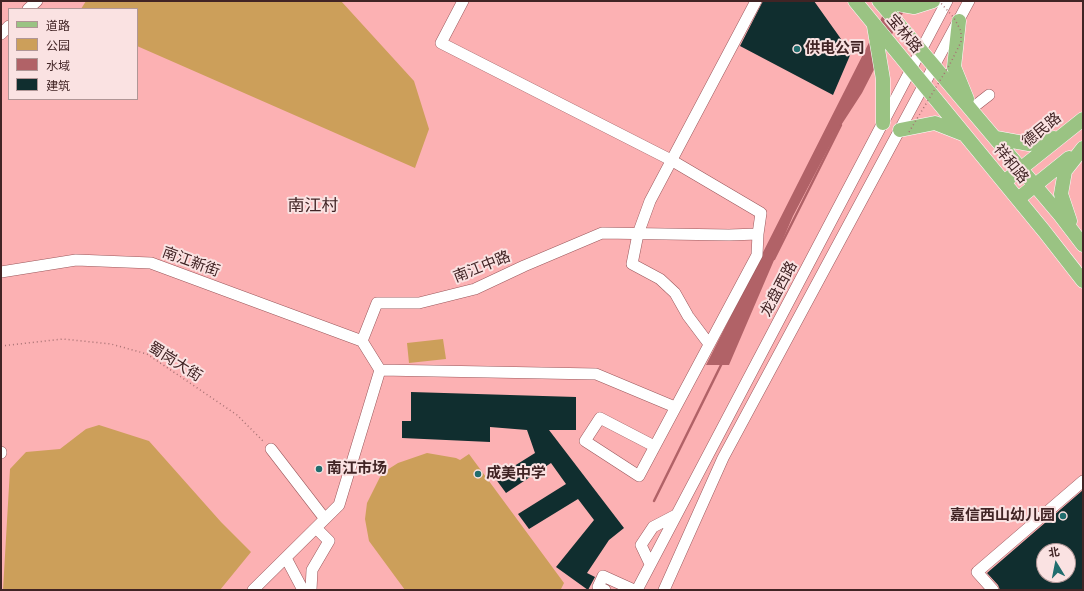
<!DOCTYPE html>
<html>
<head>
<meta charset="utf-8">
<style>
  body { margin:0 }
  #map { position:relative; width:1084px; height:591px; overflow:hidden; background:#fcb1b3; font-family:Cabin,"Noto Sans SC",sans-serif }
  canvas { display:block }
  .frame { position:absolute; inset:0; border:2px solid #412425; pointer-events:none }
  .legend { position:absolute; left:8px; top:8px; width:130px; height:92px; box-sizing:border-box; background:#fae2e2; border:1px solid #b09696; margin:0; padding:5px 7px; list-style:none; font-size:12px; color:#412425 }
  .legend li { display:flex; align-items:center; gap:8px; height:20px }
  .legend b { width:20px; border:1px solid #b09696 }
  .north { position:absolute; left:1036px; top:543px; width:40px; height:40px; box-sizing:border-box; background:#fae2e2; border:1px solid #b09696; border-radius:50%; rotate:350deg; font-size:11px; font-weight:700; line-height:16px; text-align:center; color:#412425 }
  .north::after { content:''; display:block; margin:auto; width:14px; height:18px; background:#216d6e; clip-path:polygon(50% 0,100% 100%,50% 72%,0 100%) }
</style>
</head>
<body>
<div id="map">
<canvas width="1084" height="591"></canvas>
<div class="frame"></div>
<ul class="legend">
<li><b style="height:5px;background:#9ac383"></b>道路</li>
<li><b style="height:11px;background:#cc9f5a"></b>公园</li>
<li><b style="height:11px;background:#b16267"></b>水域</li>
<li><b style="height:11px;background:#102e2f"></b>建筑</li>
</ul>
<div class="north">北</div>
</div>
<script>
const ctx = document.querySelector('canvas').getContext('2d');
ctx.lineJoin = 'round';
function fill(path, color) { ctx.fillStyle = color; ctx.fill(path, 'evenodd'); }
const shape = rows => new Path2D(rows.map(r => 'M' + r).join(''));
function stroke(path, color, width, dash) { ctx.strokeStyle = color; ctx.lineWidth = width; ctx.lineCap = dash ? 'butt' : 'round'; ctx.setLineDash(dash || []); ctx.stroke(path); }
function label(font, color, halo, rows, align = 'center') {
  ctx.font = font + ' Cabin,"Noto Sans SC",sans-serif'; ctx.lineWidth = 4; ctx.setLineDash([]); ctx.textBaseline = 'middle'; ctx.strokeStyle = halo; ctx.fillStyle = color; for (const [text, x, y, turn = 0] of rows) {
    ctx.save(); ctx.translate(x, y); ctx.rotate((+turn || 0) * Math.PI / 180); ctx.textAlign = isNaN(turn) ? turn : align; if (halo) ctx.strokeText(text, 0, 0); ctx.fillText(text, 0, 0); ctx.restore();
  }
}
fill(shape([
  [86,1,341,1,414,81,429,129,415,168,137,46,137,9,81,9],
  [443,339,446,359,409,363,407,343],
  [99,425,149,441,221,522,251,552,220,590,3,590,10,469,26,452,60,449,86,429],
  [427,453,456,458,460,460,469,454,564,583,561,589,405,590,369,541,365,519,367,503,380,477,387,470,398,463]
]), '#cc9f5a');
fill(shape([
  [890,1,909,1,862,93,838,130,793,216,729,365,706,365]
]), '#b16267');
stroke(shape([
  [774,259,841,125],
  [654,501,722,363]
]), '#b16267', 2.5);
fill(shape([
  [763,1,814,1,851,53,833,95,740,46],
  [411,392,576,397,576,430,549,430,624,528,609,540,587,573,595,577,588,590,556,567,594,520,578,499,529,529,518,514,566,484,551,463,506,493,495,478,535,453,527,430,490,427,490,442,402,438,402,421,411,421],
  [1083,490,1083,590,1000,590,998,585,987,573],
  [1044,551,1068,551,1068,575,1044,575]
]), '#102e2f');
const minor = shape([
  [28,9,37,1],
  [1,34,9,26],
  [971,109,989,95],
  [1,272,76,260,151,263,362,341],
  [709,344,688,316,675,293,660,279,632,264,638,234,650,201,756,1],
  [380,370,596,374,675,407],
  [654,446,600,418,585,441,639,476,757,255,758,234],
  [271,449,325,519],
  [1,452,1,453],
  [286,558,303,590],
  [650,564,641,545,653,527,676,515],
  [253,590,339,505,380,370,362,341,377,303,419,303,475,289,524,266,602,233,729,235,758,234,761,213,671,160,441,43,463,1],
  [311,590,312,570,329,541,316,528],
  [605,590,598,587,603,576,634,590],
  [637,590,947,1],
  [664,590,723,458,969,1],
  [993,590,977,572,1083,481]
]);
const major = shape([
  [855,1,1044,231,1083,281],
  [879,1,1060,215,1083,245],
  [880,1,914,7,933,1],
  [959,21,954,67,967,99],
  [874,26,883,79,883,123],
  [900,130,935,123,963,134],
  [996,138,1029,144,1042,142,1054,138],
  [1004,182,1083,119],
  [1018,199,1069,158],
  [1070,221,1061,194,1065,171,1083,148]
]);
stroke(minor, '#9a575b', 12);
stroke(major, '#fff', 15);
stroke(shape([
  [1,346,63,339,111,344,147,354,237,415,264,442]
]), '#a77173', 1.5, [1, 3]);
stroke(minor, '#fff', 11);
stroke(major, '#9ac383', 14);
stroke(shape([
  [909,132,950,64,961,42,961,31,954,18,939,1]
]), '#a77173', 1.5, [1, 3]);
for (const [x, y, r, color] of [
  [797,49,4,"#216d6e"],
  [319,469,4,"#216d6e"],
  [478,474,4,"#216d6e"],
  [1063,516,4,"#216d6e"]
]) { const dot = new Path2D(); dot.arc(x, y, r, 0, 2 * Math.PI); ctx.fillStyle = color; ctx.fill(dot); stroke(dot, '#fae2e2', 1.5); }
label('15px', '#412425', '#fae2e2', [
  ["宝林路",904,34,50],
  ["德民路",1042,130,-39],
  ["祥和路",1011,164,51],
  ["南江新街",191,262,20],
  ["南江中路",482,267,-22],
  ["龙盘西路",779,289,-62],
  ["蜀岗大街",175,362,32]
]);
label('bold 15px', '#412425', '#fae2e2', [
  ["供电公司",805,49],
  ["南江市场",327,469],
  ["成美中学",486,474],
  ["嘉信西山幼儿园",1055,516,"right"]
], 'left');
label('17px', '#412425', '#fae2e2', [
  ["南江村",313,206]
]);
</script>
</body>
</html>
